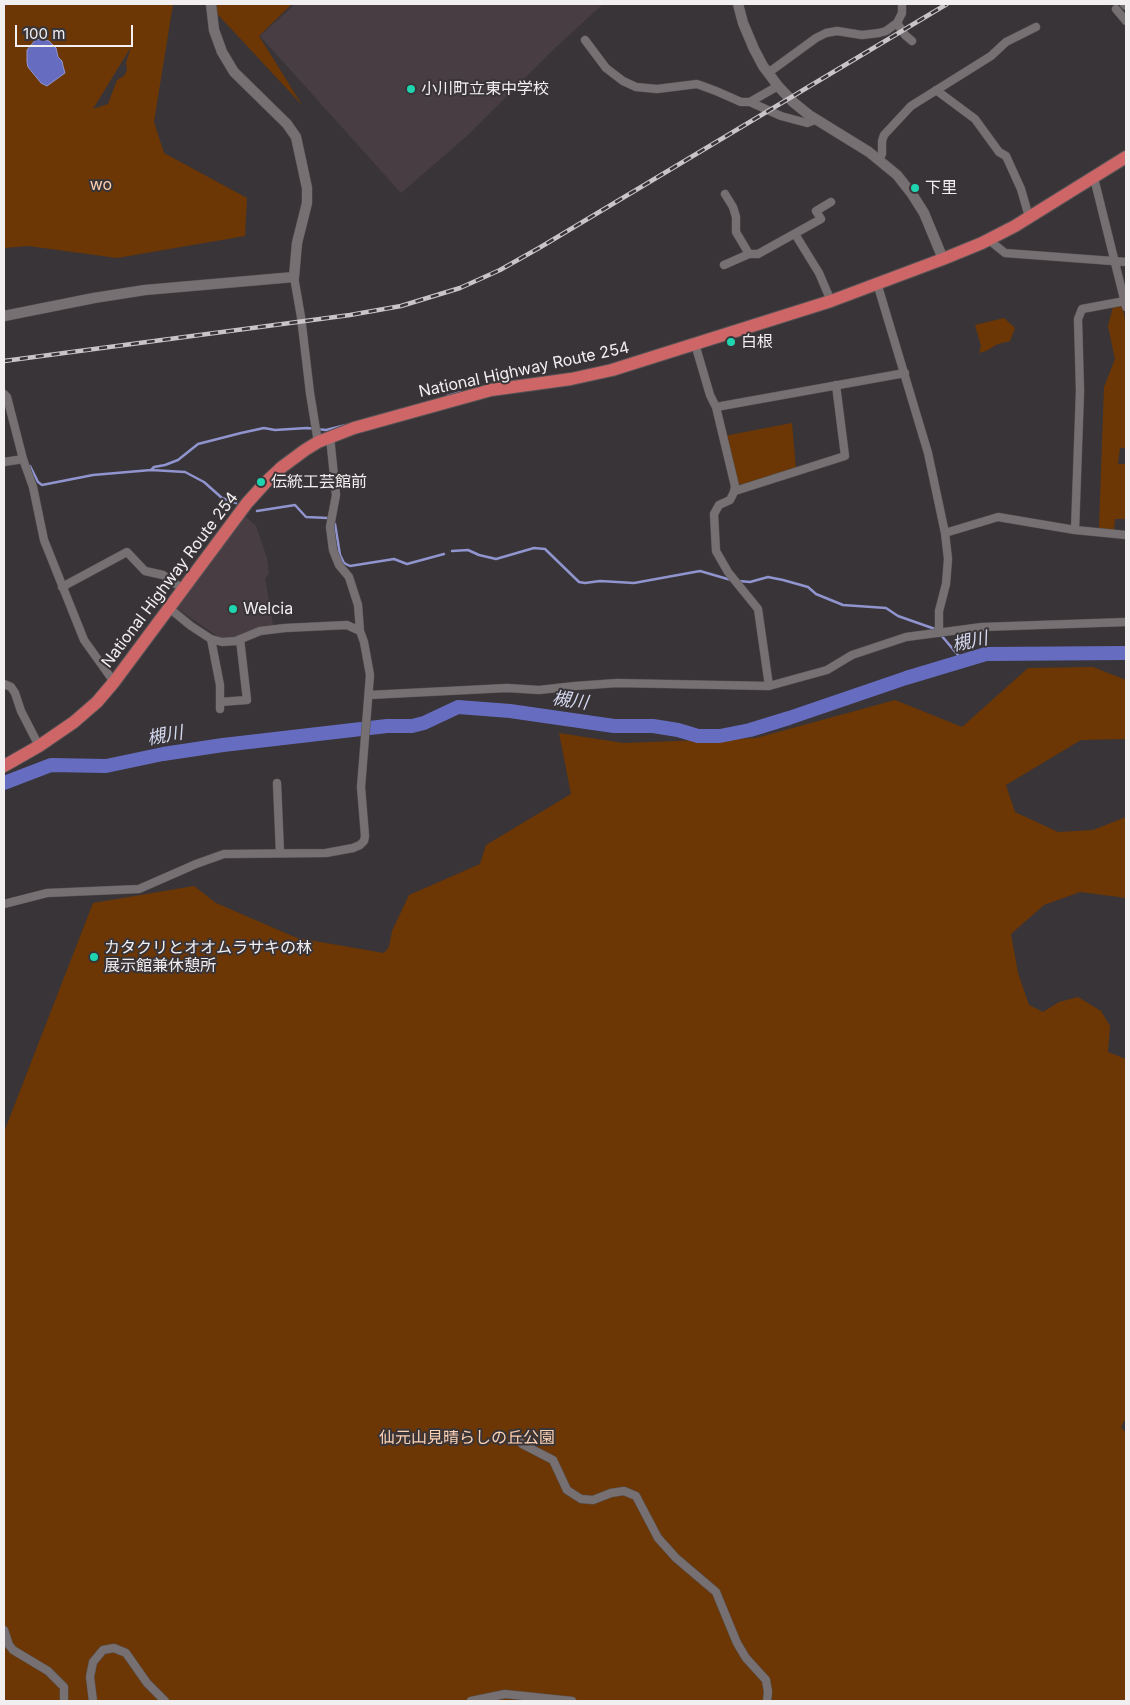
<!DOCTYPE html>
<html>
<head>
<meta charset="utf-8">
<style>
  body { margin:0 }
  #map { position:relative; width:1130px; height:1705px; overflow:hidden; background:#393437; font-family:Inter,sans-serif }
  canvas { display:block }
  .frame { position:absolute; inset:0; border:5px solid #f2eff1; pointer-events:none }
  .scale { position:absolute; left:15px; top:25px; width:118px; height:22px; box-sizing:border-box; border:2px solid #f2eff1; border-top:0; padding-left:6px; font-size:15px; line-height:18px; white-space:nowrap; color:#f2eff1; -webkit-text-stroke:4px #393437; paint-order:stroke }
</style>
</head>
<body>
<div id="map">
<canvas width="1130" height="1705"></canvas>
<div class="frame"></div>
<div class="scale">100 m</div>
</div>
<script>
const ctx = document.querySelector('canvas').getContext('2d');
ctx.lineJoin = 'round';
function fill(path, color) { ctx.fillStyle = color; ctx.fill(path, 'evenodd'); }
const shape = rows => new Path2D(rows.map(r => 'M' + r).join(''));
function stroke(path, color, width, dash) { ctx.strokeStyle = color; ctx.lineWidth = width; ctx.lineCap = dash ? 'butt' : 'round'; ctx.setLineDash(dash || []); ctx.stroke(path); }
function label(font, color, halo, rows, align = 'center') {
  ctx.font = font + ' Inter,"Noto Sans JP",sans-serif'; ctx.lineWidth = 4; ctx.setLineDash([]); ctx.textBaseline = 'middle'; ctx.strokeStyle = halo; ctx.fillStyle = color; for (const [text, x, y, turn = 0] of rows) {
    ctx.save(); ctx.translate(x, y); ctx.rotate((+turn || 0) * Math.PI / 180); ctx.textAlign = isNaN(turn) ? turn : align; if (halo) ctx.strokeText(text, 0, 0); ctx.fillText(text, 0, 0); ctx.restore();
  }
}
fill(shape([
  [295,4,603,4,555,48,467,136,401,193,260,36],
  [245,516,256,526,267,558,269,574,265,578,273,625,244,637,225,639,217,636,178,609,178,606]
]), '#483d43');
fill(shape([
  [4,4,173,4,154,122,164,153,247,198,245,236,117,258,28,246,4,248],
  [131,47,126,63,127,70,124,76,117,80,108,104,93,109],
  [208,4,292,4,259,36,302,105],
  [1119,305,1123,309,1126,326,1126,448,1120,448,1118,464,1126,464,1126,519,1115,519,1114,530,1099,528,1104,387,1115,359,1108,326,1113,307],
  [1004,318,1015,328,1010,341,998,344,986,351,979,353,981,346,975,325],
  [792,423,796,469,743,485,737,483,724,436],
  [1093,667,1126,680,1126,739,1081,740,1006,785,1015,812,1058,832,1093,830,1126,817,1126,898,1080,892,1044,905,1011,934,1018,973,1029,1005,1043,1012,1059,1002,1078,997,1101,1011,1110,1026,1108,1052,1126,1059,1126,1418,1121,1427,1126,1433,1126,1701,4,1701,4,1476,6,1475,4,1472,4,1132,93,903,194,886,216,903,297,938,384,953,389,947,392,931,409,895,480,864,486,845,571,794,559,733,623,743,756,738,895,700,962,727,1028,668]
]), '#6c3705');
const water = shape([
  [36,39,49,41,56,48,58,57,62,61,63,66,65,73,47,86,41,83,28,67,27,62,27,50,36,39]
]);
fill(water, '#666dc1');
stroke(water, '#9094cf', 1);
stroke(shape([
  [447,396,461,392],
  [30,466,38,482,42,485,93,475,151,470,185,472,204,482,222,498,236,503],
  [151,470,154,467,165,465,178,460,198,444,241,433,264,428,275,430,307,428,326,430,346,425],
  [257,511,295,505,306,517,328,518],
  [335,524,340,555,344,563,350,566,394,559,407,564,444,554],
  [452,551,468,550,479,555,496,559,534,548,545,549,579,582,585,583,600,581,634,583,700,571,731,580],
  [739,581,750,582,768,577,783,580,808,587,816,594,843,605,886,608,898,616,935,629],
  [941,635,963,661]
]), '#9094cf', 2.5);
stroke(shape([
  [4,783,51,765,106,766,163,754,223,745,387,726,412,726,424,723,458,707,510,711,614,726,653,726,678,730,698,736,720,736,750,730,789,718,906,678,986,654,1126,653]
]), '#666dc1', 14);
const minor = shape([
  [902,4,902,13,897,23,905,35,912,41],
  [1124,4,1126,6],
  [1116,9,1126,21],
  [585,40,606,68,623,81,636,87,657,89,697,84,716,91,741,102,750,102,778,86],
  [768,73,816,38,826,33,837,31,862,35,879,33,886,31,897,23],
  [936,90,975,119,999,152,1006,156,1021,189,1029,217],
  [750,102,781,116,807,123,815,120],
  [879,159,882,154,882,141,884,135,911,106,991,56,1006,42,1036,27],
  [1094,178,1126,307],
  [725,194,733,207,736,217,736,232,749,254],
  [795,234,819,273,831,301],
  [989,240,1005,253,1126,262],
  [724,265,749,254,758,254,821,219,816,211,831,202],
  [294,277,301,317,310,393,318,442],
  [877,283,928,453,945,533,948,559,946,584,939,611,939,633],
  [695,344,710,395,716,407,735,486,734,492,730,500,719,505,714,514,716,551,728,572,758,609,769,686],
  [4,394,7,397,23,459,33,487,44,540,84,640,114,682],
  [716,407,905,373],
  [4,462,23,459],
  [735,491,845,456,836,385],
  [1075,530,1080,391,1078,319,1082,309,1125,301],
  [945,533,998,517,1075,530,1126,535],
  [62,587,127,552,145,571,163,575,183,589],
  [169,608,191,626,211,639,222,642,236,641,260,631,285,628,347,625,360,631],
  [211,639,220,685,220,709],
  [4,684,11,687,15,693,21,711,39,746],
  [369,695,507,688,539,690,575,686,617,683,769,686,827,670,852,655,906,637,982,627,1126,622],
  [220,702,247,700,240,639],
  [277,783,280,853],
  [4,904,47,893,139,889,196,864,224,854,326,853,353,848,360,845,364,841,365,836,361,787,370,675,364,642,360,631,358,605,349,577,339,565,333,550,330,527,336,495,330,437],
  [514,1434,522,1444,553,1460,567,1490,581,1499,593,1500,611,1493,624,1491,636,1496,658,1538,676,1558,716,1592,737,1643,746,1658,766,1680,768,1692,767,1701],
  [4,1630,9,1645,13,1650,48,1671,64,1687,64,1701],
  [93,1701,90,1677,93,1662,103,1650,114,1648,126,1653,147,1683,165,1701],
  [471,1701,505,1694,572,1701]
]);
const tertiary = shape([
  [738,4,743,23,754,49,763,66,778,86,793,102,809,115,869,152,897,175,912,194,924,213,943,259],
  [4,316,94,298,145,290,294,277,297,243,307,203,307,188,296,137,287,124,234,72,222,52,214,30,211,4]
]);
const trunk = shape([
  [4,766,39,746,74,722,97,702,114,682,247,503,266,482,282,467,305,450,318,442,354,428,491,390,571,379,612,370,831,301,943,259,982,243,1015,226,1126,157]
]);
stroke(minor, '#575355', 9);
stroke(tertiary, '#575355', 11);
stroke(trunk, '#575355', 14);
stroke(minor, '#767072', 8);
stroke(tertiary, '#767072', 10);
stroke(trunk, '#ce6668', 12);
const rail = shape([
  [4,361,350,315,401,306,460,288,500,270,539,248,947,4]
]);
stroke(rail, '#c8c4c7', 4.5);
stroke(rail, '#393437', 2.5, [8]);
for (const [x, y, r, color] of [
  [411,89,5,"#1fd5b0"],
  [915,188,5,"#1fd5b0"],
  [731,342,5,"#1fd5b0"],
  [261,482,5,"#1fd5b0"],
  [233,609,5,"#1fd5b0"],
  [94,957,5,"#1fd5b0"]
]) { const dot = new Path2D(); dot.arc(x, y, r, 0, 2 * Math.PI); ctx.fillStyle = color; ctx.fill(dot); stroke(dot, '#393437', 2); }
label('16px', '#f2eff1', '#393437', [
  ["小川町立東中学校",421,89],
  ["下里",925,188],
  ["白根",741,342],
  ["伝統工芸館前",271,482],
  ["Welcia",243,609],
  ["カタクリとオオムラサキの林",104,948],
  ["展示館兼休憩所",104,966]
], 'left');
label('16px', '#fdd1b3', '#393437', [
  ["wo",101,185],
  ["仙元山見晴らしの丘公園",467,1438]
]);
label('16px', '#f2eff1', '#393437', [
  ["National Highway Route 254",524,370,-12],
  ["National Highway Route 254",170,580,-53]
]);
label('italic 18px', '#d5d9f0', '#393437', [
  ["槻川",970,642,-12],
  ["槻川",570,701,8],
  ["槻川",165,736,-10]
]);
</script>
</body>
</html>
